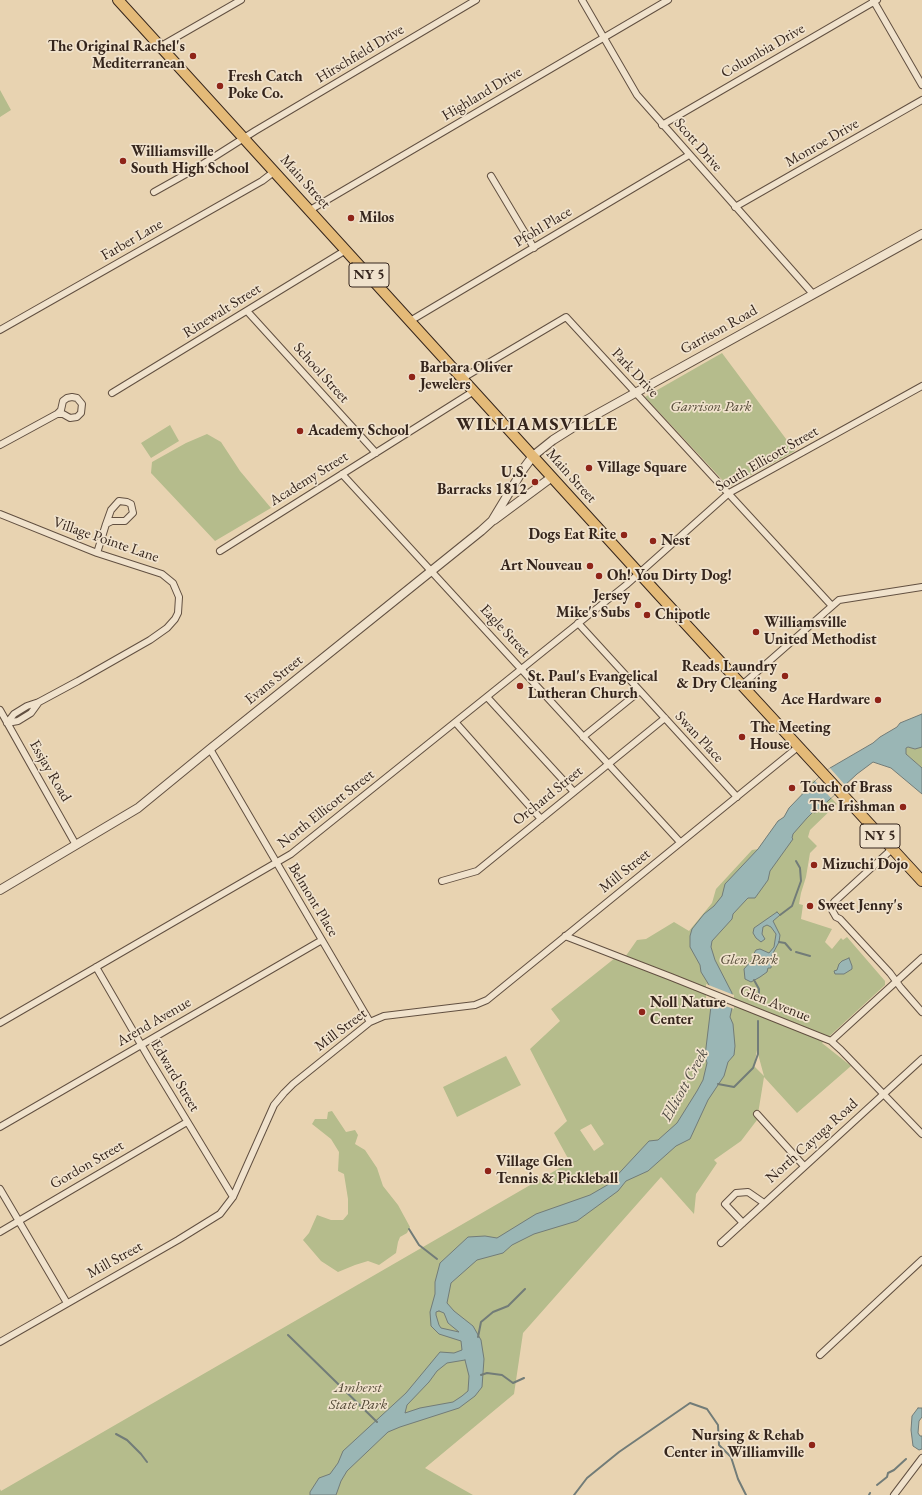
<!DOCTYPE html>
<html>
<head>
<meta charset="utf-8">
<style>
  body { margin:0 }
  canvas { display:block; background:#e8d3b1 }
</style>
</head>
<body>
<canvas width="922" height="1495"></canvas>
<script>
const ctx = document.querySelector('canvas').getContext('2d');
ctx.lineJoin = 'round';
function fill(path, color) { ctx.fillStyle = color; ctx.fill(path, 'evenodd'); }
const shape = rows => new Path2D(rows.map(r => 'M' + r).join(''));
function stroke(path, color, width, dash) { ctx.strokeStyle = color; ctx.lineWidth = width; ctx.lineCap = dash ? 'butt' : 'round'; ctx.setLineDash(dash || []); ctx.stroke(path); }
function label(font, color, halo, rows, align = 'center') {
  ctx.font = font + ' "EB Garamond",serif'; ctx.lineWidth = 3.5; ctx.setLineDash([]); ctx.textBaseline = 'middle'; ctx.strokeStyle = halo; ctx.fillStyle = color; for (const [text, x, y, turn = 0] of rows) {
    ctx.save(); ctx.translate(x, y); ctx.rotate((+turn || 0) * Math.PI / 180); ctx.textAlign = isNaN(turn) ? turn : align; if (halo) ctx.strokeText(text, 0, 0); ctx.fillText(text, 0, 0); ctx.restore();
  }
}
fill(shape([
  [0,90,11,110,0,117],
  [722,353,795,451,729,487,645,397],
  [170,425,179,441,151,458,141,443],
  [207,434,221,442,240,471,271,508,215,541,151,473,152,462,186,443],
  [908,747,915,749,922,747,922,768,906,754,906,748],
  [814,780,837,804,810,830,808,837,817,846,810,853,806,877,801,893,799,904,803,905,801,919,832,929,825,942,832,949,841,938,843,940,847,937,885,981,885,985,822,1043,851,1066,797,1113,764,1077,757,1120,741,1141,714,1160,717,1163,696,1194,694,1214,661,1177,523,1333,514,1394,425,1468,473,1495,0,1495,0,1489,1,1491,570,1162,554,1133,567,1121,530,1049,560,1021,551,1009,615,958,623,960,637,940,646,939,674,922,689,931,712,903,716,889,752,850,758,849,778,821,784,817,789,808,802,795,801,792],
  [757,1050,758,1054,764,1076,754,1066],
  [591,1124,604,1144,594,1151,580,1130],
  [506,1056,521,1085,457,1117,443,1087],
  [332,1111,346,1132,355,1130,358,1135,355,1144,365,1150,377,1168,383,1186,398,1205,410,1227,407,1233,400,1237,398,1242,396,1253,379,1265,368,1261,355,1265,338,1272,321,1261,303,1240,309,1233,317,1215,331,1220,343,1220,348,1214,348,1199,344,1174,338,1171,339,1152,331,1139,312,1124,315,1119,327,1119,328,1112]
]), '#b5bc8c');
const water = shape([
  [922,714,922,747,915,749,908,747,906,748,906,754,922,768,922,794,891,768,873,762,857,774,815,813,813,812,807,818,793,834,792,838,793,839,770,871,768,880,755,898,748,898,746,900,733,914,732,919,712,941,711,947,715,960,732,993,732,1008,730,1017,733,1024,735,1046,734,1055,728,1062,724,1076,708,1100,690,1139,676,1146,648,1171,626,1181,618,1191,577,1221,534,1234,512,1245,503,1253,477,1260,451,1283,447,1303,454,1311,473,1326,481,1340,484,1359,482,1387,475,1396,459,1408,400,1427,388,1432,347,1471,341,1481,336,1495,310,1495,310,1492,319,1478,330,1474,338,1463,343,1451,406,1393,440,1352,454,1353,462,1350,461,1341,439,1334,431,1326,430,1312,435,1294,435,1282,440,1263,468,1237,485,1236,497,1238,536,1214,590,1195,609,1184,649,1141,658,1140,677,1123,697,1091,703,1080,707,1063,705,1056,711,1006,708,1000,709,985,701,972,700,965,690,947,690,936,692,929,704,914,714,906,722,896,725,884,758,849,778,821,784,817,789,808,815,781,830,768,873,743,880,737,897,727,900,723,922,714],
  [439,1311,444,1313,448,1323,459,1332,441,1328,439,1325,436,1315,436,1312,439,1311],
  [465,1360,469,1376,468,1391,462,1396,453,1402,420,1408,405,1413,407,1405,429,1382,437,1371,447,1363,465,1360],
  [777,912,780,915,773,921,780,935,779,942,772,955,771,968,768,968,767,972,760,977,751,982,745,979,744,969,752,960,753,955,756,950,760,949,769,953,774,947,776,934,771,927,767,925,763,927,762,934,765,939,761,942,756,938,753,933,754,928,777,912],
  [849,958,852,966,852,969,844,974,835,974,834,971,837,970,839,964,842,961,849,958],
  [918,1408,922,1408,922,1417,919,1421,918,1433,920,1436,922,1436,922,1449,919,1450,913,1446,911,1430,912,1416,918,1408]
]);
fill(water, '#9ab6b5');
stroke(water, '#727c78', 1);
fill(shape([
  [830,768,845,785,831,798,815,781],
  [706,984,734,995,734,1009,706,999]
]), '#e8d3b1');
stroke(shape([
  [780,915,792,906,801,881,800,868,796,861],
  [779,942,785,943,791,950],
  [796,952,810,956],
  [754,980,759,989,759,1000],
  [718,1084,734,1087,753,1068,758,1054,758,1021],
  [409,1229,419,1245,437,1259],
  [288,1335,377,1422],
  [478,1337,481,1322,493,1312,508,1306,525,1289],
  [481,1375,487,1373,502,1375,513,1383,524,1378],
  [116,1434,127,1440,141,1454,147,1462],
  [877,1485,887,1477,888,1473,894,1470,906,1459],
  [574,1495,587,1478,619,1452,690,1403,707,1409,718,1425,719,1445,731,1457,738,1479,746,1495],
  [869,1495,870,1493]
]), '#727c78', 2);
const minor = shape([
  [582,0,637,95,813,294],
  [873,0,922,85],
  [161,46,241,0],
  [662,125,877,0],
  [491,176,534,248],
  [154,192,195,169,255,131,476,0],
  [735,207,922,100],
  [310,210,668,0],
  [247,311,376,453],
  [410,321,689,155],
  [0,330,262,181,275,171],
  [463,378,566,317,832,606],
  [112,393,346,250],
  [72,397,77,398,82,404,81,413,77,417,70,418,63,414,57,414,61,410,63,401,67,398,72,397],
  [0,445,57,414],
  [342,474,680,842],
  [0,514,97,553,162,574,173,583,179,597,178,613,175,619,167,628,150,640,78,681,39,702,27,706,14,714,7,723],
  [220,551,474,391],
  [97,553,106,524,112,521,125,521,133,513,131,504,127,502,119,501,111,510,106,524],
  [578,623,737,797],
  [742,685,839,600,922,587],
  [487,697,574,792],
  [0,710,76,845],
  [7,723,18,721,31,713,39,702],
  [456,723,541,819],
  [583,737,640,691],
  [210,749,370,1022],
  [892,849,834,902,832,910,836,917,840,919,890,973,901,988,922,1012],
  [442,881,477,871,665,718],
  [565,936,671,977,831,1041,841,1050,922,1134],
  [96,967,150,1060,233,1197],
  [0,1023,291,854,626,585,729,493,922,386],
  [831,1041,922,958],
  [757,1114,804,1166],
  [0,1127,322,940],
  [0,1189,67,1303],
  [743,1223,725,1204,736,1193,748,1192,764,1203],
  [0,1232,187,1122],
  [721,1243,922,1059],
  [0,1342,178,1240,220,1214,233,1197,274,1105,284,1093,293,1084,370,1022,384,1016,475,1005,487,1000,798,747],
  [820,1355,922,1260],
  [894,1495,922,1458]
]);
const tertiary = shape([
  [494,520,552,477],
  [0,890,138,808,210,749,481,531,492,521,524,468,533,456,553,440,572,428,922,234]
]);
const primary = shape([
  [118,0,659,595,922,881]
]);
stroke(minor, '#625041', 8);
stroke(tertiary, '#625041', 10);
stroke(primary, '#35251c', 12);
stroke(minor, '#f0e2cc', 6);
stroke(tertiary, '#f0e2cc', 8);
stroke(primary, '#e4ba78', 10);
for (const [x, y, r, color] of [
  [193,56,4,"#8f2418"],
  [220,86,4,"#8f2418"],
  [123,161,4,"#8f2418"],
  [351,218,4,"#8f2418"],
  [412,377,4,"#8f2418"],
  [300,431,4,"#8f2418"],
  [589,468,4,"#8f2418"],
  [535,482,4,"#8f2418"],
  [624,535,4,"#8f2418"],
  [653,541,4,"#8f2418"],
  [590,566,4,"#8f2418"],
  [599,576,4,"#8f2418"],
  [638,605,4,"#8f2418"],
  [647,615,4,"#8f2418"],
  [756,632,4,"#8f2418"],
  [785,676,4,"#8f2418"],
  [520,686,4,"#8f2418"],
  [878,700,4,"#8f2418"],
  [742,737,4,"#8f2418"],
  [792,788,4,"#8f2418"],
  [903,807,4,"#8f2418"],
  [814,865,4,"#8f2418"],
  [810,906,4,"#8f2418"],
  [642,1012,4,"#8f2418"],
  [488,1171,4,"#8f2418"],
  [812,1445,4,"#8f2418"]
]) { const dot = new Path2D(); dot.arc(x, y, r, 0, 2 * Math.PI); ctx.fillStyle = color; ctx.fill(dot); stroke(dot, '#f0e2cc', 1.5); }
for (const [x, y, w] of [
  [369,275,40],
  [880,836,40]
]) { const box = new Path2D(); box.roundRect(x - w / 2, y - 12, w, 24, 3); ctx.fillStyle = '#f0e2cc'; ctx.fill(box); stroke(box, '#35251c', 1); }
label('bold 14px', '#35251c', null, [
  ["NY 5",369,275],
  ["NY 5",880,836]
]);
label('bold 15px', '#35251c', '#f0e2cc', [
  ["The Original Rachel's",185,47,"right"],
  ["Mediterranean",185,64,"right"],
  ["Fresh Catch",228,77],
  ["Poke Co.",228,94],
  ["Williamsville",131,152],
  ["South High School",131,169],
  ["Milos",359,218],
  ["Barbara Oliver",420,368],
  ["Jewelers",420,385],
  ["Academy School",308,431],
  ["Village Square",597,468],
  ["U.S.",527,473,"right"],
  ["Barracks 1812",527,490,"right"],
  ["Dogs Eat Rite",616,535,"right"],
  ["Nest",661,541],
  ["Art Nouveau",582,566,"right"],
  ["Oh! You Dirty Dog!",607,576],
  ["Jersey",630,596,"right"],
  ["Mike's Subs",630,613,"right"],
  ["Chipotle",655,615],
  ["Williamsville",764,623],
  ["United Methodist",764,640],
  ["Reads Laundry",777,667,"right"],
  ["& Dry Cleaning",777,684,"right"],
  ["St. Paul's Evangelical",528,677],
  ["Lutheran Church",528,694],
  ["Ace Hardware",870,700,"right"],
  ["The Meeting",750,728],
  ["House",750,745],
  ["Touch of Brass",800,788],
  ["The Irishman",895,807,"right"],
  ["Mizuchi Dojo",822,865],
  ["Sweet Jenny's",818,906],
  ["Noll Nature",650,1003],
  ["Center",650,1020],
  ["Village Glen",496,1162],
  ["Tennis & Pickleball",496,1179],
  ["Nursing & Rehab",804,1436,"right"],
  ["Center in Williamville",804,1453,"right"]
], 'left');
label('15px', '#35251c', '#f0e2cc', [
  ["Columbia Drive",763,51,-30],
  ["Hirschfield Drive",360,54,-31],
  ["Highland Drive",482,94,-31],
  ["Monroe Drive",822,143,-30],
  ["Scott Drive",698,145,49],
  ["Main Street",305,182,48],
  ["Pfohl Place",543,227,-31],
  ["Farber Lane",132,240,-30],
  ["Rinewalt Street",222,311,-32],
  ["Garrison Road",719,330,-29],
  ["School Street",321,373,48],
  ["Park Drive",635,373,47],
  ["South Ellicott Street",767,459,-30],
  ["Main Street",571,476,48],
  ["Academy Street",309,479,-32],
  ["Village Pointe Lane",106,540,19],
  ["Eagle Street",505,631,47],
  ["Evans Street",274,680,-39],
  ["Swan Place",699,737,47],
  ["Essjay Road",50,771,60],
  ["Orchard Street",548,796,-39],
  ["North Ellicott Street",326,809,-38],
  ["Mill Street",625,871,-39],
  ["Belmont Place",313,900,59],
  ["Glen Avenue",775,1004,22],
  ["Arend Avenue",154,1022,-30],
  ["Mill Street",341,1030,-37],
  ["Edward Street",175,1076,59],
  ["North Cayuga Road",812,1141,-42],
  ["Gordon Street",87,1165,-30],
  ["Mill Street",115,1260,-29]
]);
label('italic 15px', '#554b38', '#f0e2cc', [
  ["Garrison Park",711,407],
  ["Glen Park",749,960],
  ["Amherst",358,1388],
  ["State Park",358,1405]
]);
label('italic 16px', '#4e4942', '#f0e2cc', [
  ["Ellicott Creek",685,1085,-61]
]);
ctx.letterSpacing = '1px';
label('bold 19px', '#35251c', '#f0e2cc', [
  ["WILLIAMSVILLE",537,425]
]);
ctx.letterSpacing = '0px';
</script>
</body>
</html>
